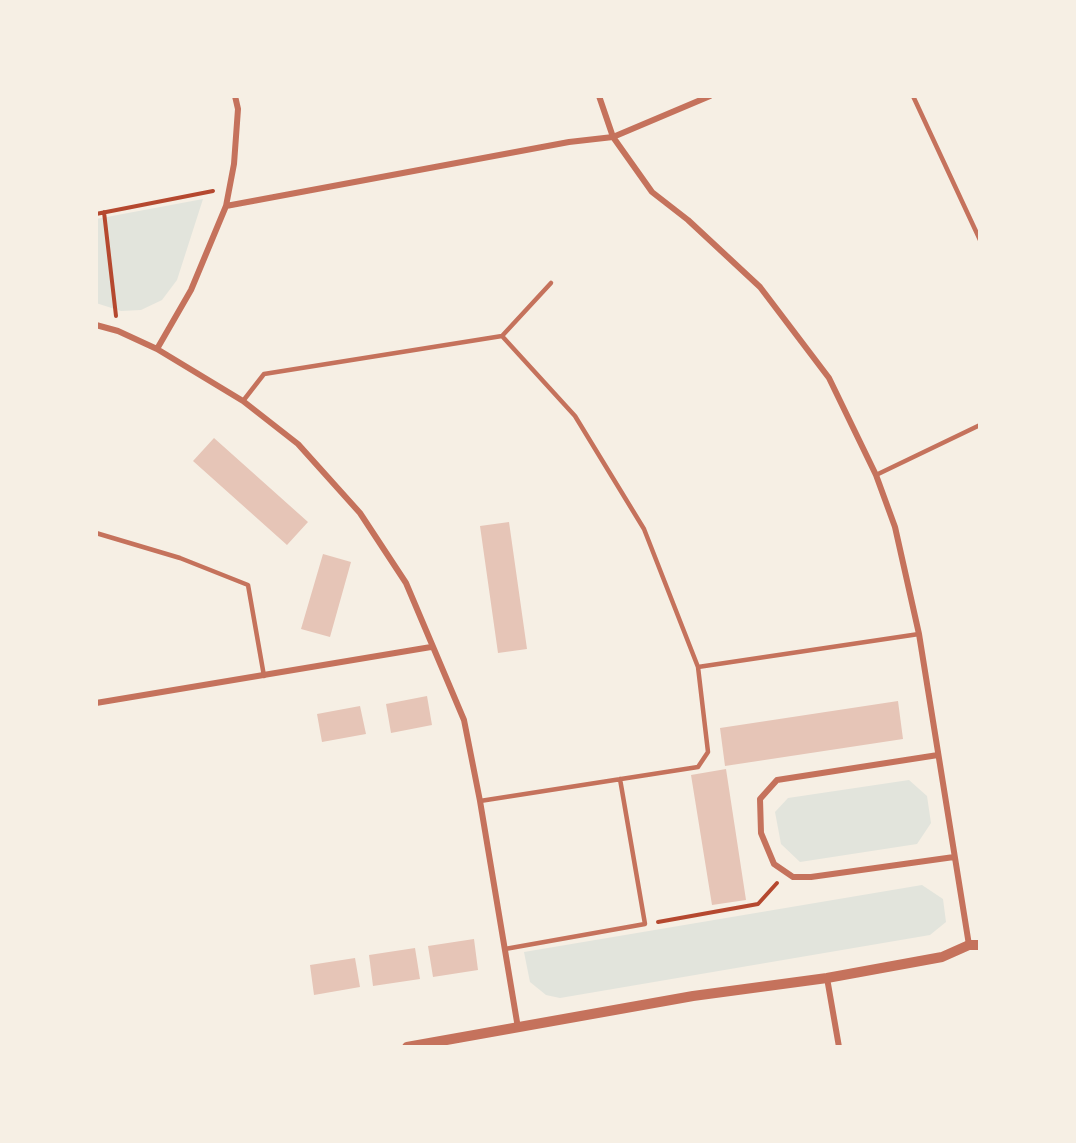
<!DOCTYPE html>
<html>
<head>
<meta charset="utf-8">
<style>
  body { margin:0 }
  #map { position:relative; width:1076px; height:1143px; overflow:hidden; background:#f6efe4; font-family:Lato,sans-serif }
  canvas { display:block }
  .frame { position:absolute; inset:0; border:98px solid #f6efe4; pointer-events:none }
</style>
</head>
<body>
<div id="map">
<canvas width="1076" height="1143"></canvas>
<div class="frame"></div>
</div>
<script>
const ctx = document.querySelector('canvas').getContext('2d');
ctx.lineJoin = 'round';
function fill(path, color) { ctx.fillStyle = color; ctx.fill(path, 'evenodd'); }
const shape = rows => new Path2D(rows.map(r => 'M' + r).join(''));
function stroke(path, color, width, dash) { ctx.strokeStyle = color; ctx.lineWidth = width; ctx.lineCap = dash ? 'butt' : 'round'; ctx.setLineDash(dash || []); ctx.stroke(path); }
fill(shape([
  [203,199,177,280,162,300,141,310,121,311,96,303,96,219],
  [909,780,927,796,931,823,917,844,800,862,781,844,775,812,788,798],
  [922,885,943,899,946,922,930,935,560,998,546,995,530,982,524,952]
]), '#e2e4dc');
fill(shape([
  [214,438,308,522,287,545,193,461],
  [509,522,527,649,498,653,480,526],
  [323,554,351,562,330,637,301,629],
  [427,696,432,725,391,733,386,704],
  [898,701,903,739,725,766,720,728],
  [360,706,366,734,322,742,317,714],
  [726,769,746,900,712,905,691,775],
  [474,939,478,970,433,977,428,946],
  [415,948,420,979,373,986,369,955],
  [355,958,360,987,314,995,310,965]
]), '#e6c5b7');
stroke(shape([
  [104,212,116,316],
  [96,214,213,191],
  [658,922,758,904,777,883]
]), '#b5482f', 4);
stroke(shape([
  [913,96,980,240],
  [502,336,551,283],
  [243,401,264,374,502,336,575,416,644,529,698,667,708,752,698,767,480,801],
  [876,475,980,425],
  [96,533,180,558,248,585,264,676],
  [698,667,919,634],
  [505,949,645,924,620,779]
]), '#c5725c', 4.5);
stroke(shape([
  [599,96,613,137,710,96],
  [226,206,569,142,613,137,652,192,688,220,760,287,829,378,876,475,895,527,919,634,969,945],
  [96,325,118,331,157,349,243,401,298,444,360,513,406,583,464,720,480,801,518,1028],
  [157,349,191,290,226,206,234,164,238,109,235,96],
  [96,703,431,647],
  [938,755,777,780,760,799,761,833,774,864,793,877,811,877,954,857],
  [827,978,839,1047]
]), '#c5725c', 6);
stroke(shape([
  [407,1047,693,996,827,978,942,957,969,945,980,945]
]), '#c5725c', 10);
</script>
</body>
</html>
